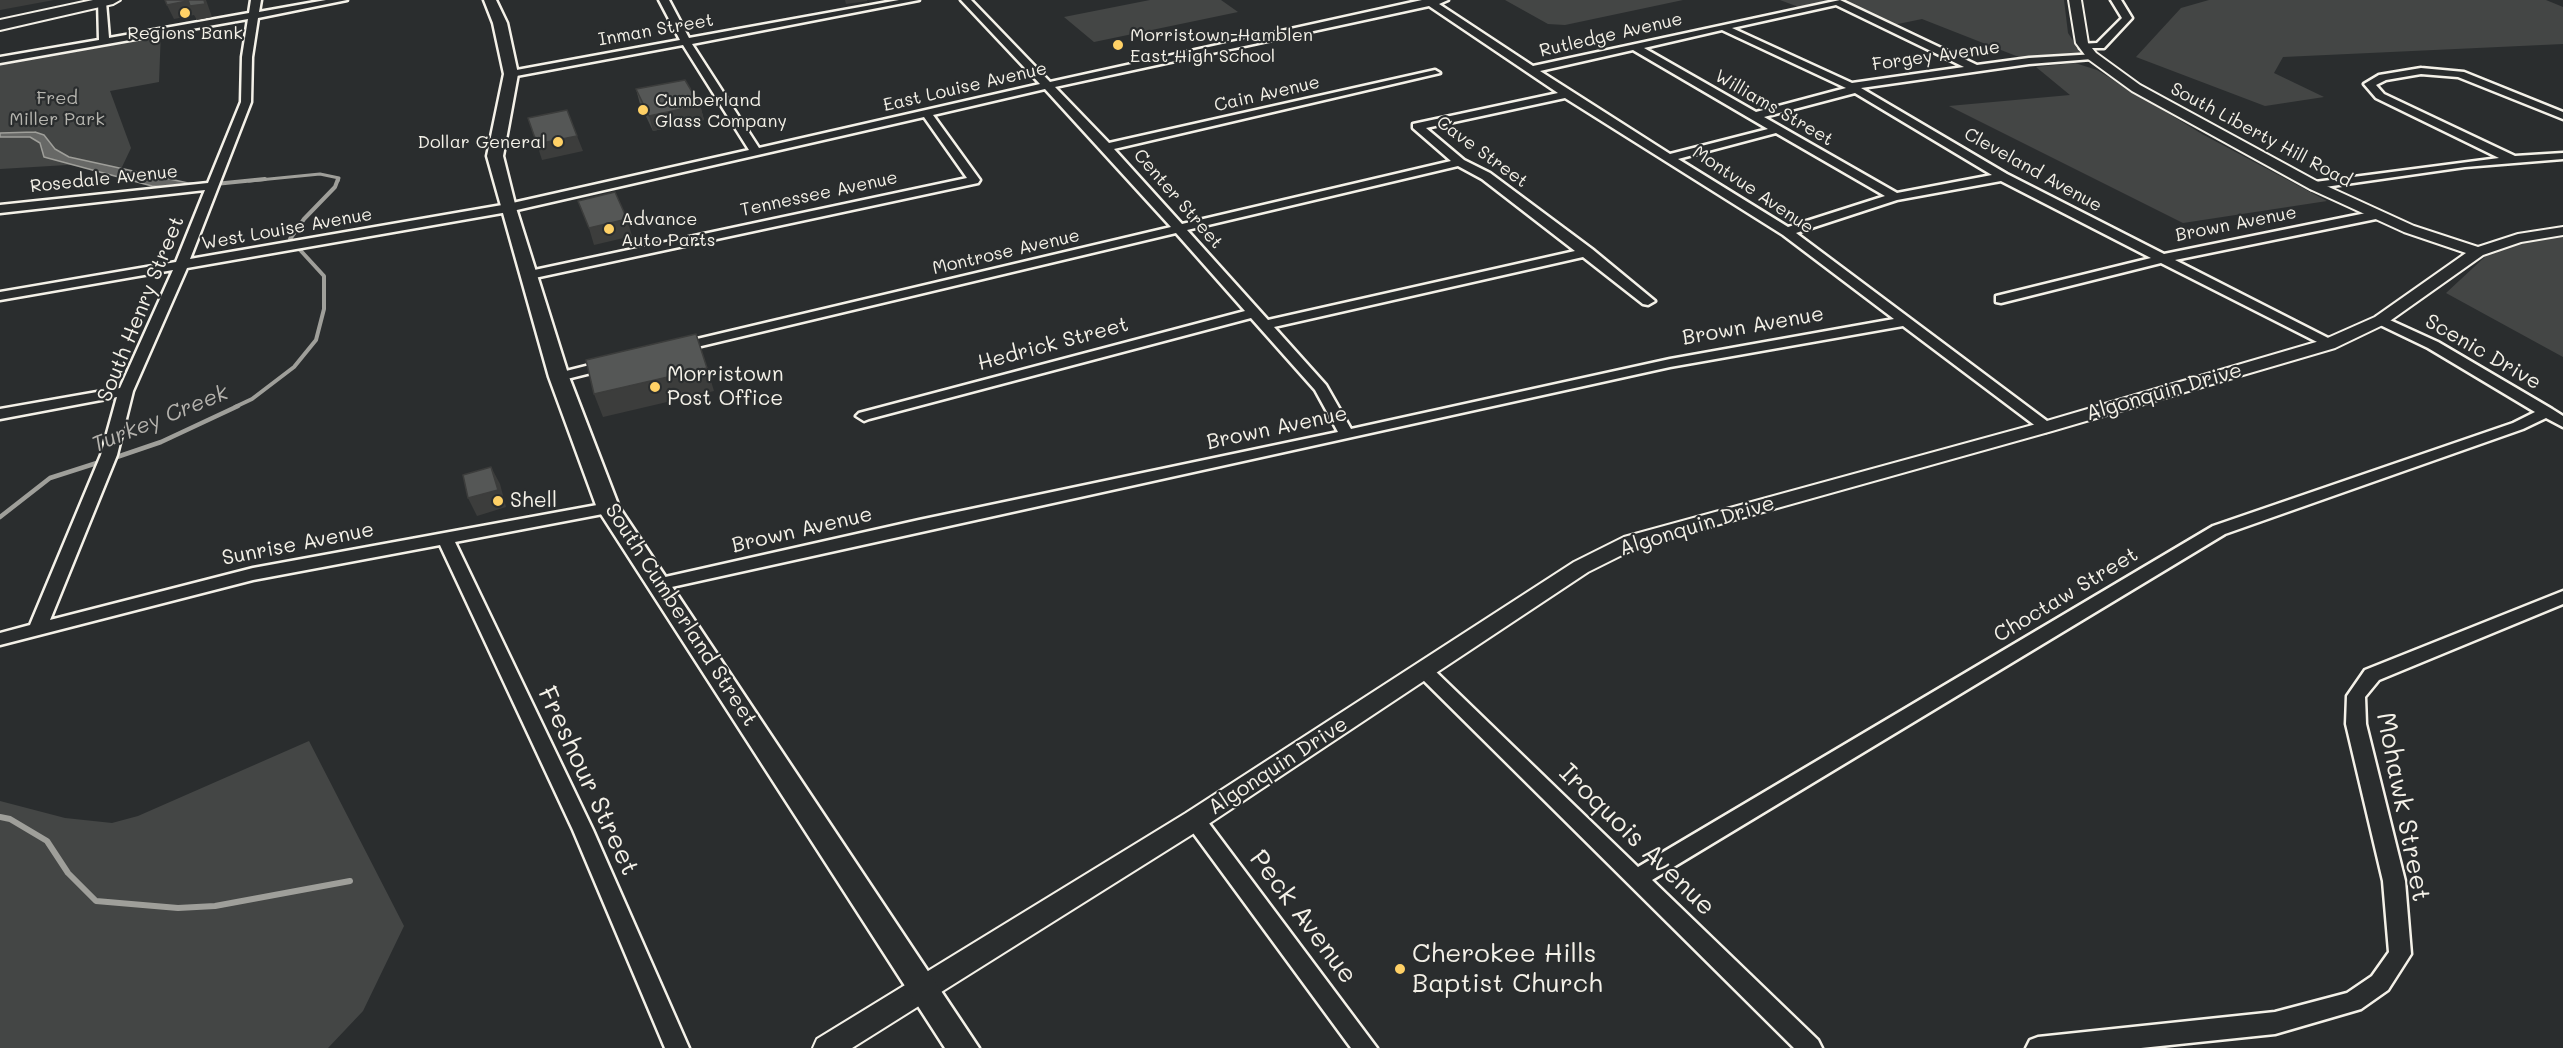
<!DOCTYPE html>
<html>
<head>
<meta charset="utf-8">
<style>
  body { margin:0 }
  canvas { display:block; background:#2a2d2e }
</style>
</head>
<body>
<canvas width="2563" height="1048"></canvas>
<script>
const ctx = document.querySelector('canvas').getContext('2d');
ctx.lineJoin = 'round';
function fill(path, color) { ctx.fillStyle = color; ctx.fill(path, 'evenodd'); }
const shape = rows => new Path2D(rows.map(r => 'M' + r).join(''));
function stroke(path, color, width, dash) { ctx.strokeStyle = color; ctx.lineWidth = width; ctx.lineCap = dash ? 'butt' : 'round'; ctx.setLineDash(dash || []); ctx.stroke(path); }
function label(font, color, halo, rows, align = 'center') {
  ctx.font = font + ' Mali,sans-serif'; ctx.lineWidth = 4.5; ctx.setLineDash([]); ctx.textBaseline = 'middle'; ctx.strokeStyle = halo; ctx.fillStyle = color; for (const [text, x, y, turn = 0] of rows) {
    ctx.save(); ctx.translate(x, y); ctx.rotate((+turn || 0) * Math.PI / 180); ctx.textAlign = isNaN(turn) ? turn : align; if (halo) ctx.strokeText(text, 0, 0); ctx.fillText(text, 0, 0); ctx.restore();
  }
}
fill(shape([
  [1150,0,1221,0,1238,12,1094,42,1064,17],
  [1505,0,1683,0,1565,25,1548,24],
  [1780,0,2064,0,2068,33,2084,57,2029,61,1922,19,1888,26,1837,2,1804,9],
  [2209,0,2546,0,2563,7,2563,44,2283,57,2274,73,2324,97,2265,106,2136,57,2181,8],
  [161,30,159,82,110,91,131,148,122,167,67,165,0,169,0,60],
  [2075,63,2097,70,2202,134,2327,201,2183,223,1949,106,2070,95,2036,67],
  [2563,231,2563,357,2446,293,2501,242],
  [309,741,404,926,363,1011,328,1048,0,1048,0,801,65,818,112,823,138,816]
]), '#444645');
const water = shape([
  [35,132,44,135,55,149,69,157,188,183,199,183,198,186,177,188,152,186,44,157,40,143,30,137,0,137,0,133,35,132]
]);
fill(water, '#676866');
stroke(water, '#9f9f9a', 1.5);
stroke(shape([
  [249,181,320,174,339,178,338,181]
]), '#9f9f9a', 3);
stroke(shape([
  [215,184,265,179],
  [235,407,252,399,294,367,316,340,324,309,324,276,290,239,304,219,335,187,338,179]
]), '#9f9f9a', 4);
stroke(shape([
  [111,459,161,442,238,406],
  [0,517,50,478,103,461]
]), '#9f9f9a', 4.5);
stroke(shape([
  [0,817,10,819,47,841,68,873,96,901,178,908,215,906,350,881]
]), '#9f9f9a', 6);
const minor = shape([
  [98,0,106,2,109,38,249,13,251,0,261,0,259,12,326,0,347,0,258,18,252,57,251,102,190,259,508,204,749,150,683,45,511,77,506,74,511,71,680,40,659,0,669,0,689,38,899,0,919,0,692,44,759,148,1040,84,961,0,971,0,1050,82,1422,0,1448,0,1439,4,1533,66,1840,0,1977,65,2029,58,2096,54,2096,58,2092,59,2029,64,1861,88,2007,174,2164,254,2376,211,2382,215,2376,219,2175,260,2334,341,2334,347,2329,348,2161,263,2001,303,1996,302,1996,296,2151,258,2001,181,1897,200,1796,233,2051,424,2054,427,2051,430,2046,432,2041,430,1903,326,1670,367,658,590,652,588,649,584,652,580,919,520,1338,432,1315,390,1251,318,869,419,864,421,856,416,859,413,1245,311,1176,233,676,352,671,351,669,348,676,344,1171,227,1045,89,933,115,980,180,978,183,530,279,525,278,525,272,967,178,924,117,508,212,187,268,133,391,117,455,50,620,253,568,608,503,614,504,616,508,614,512,608,513,455,542,593,830,689,1048,665,1048,573,830,440,545,253,580,0,645,0,633,30,625,101,455,117,397,0,419,0,409,120,388,173,270,0,300,0,292,176,262,205,190,0,213,0,205,208,183,241,102,242,57,248,19,0,63,0,57,99,40,98,0],
  [1836,5,1964,67,1852,83,1732,28,1836,5],
  [1429,6,1558,93,1413,124,1413,128,1451,161,1182,224,1114,149,1440,73,1435,70,1109,143,1055,87,1429,6],
  [1722,30,1846,88,1756,112,1644,48,1722,30],
  [1633,50,1768,129,1670,154,1540,71,1633,50],
  [1855,93,1992,175,1897,193,1764,117,1855,93],
  [1565,98,1783,235,1894,319,1670,359,1351,429,1326,385,1274,327,1583,257,1643,304,1648,305,1655,301,1592,249,1490,173,1464,160,1426,128,1565,98],
  [1776,133,1885,196,1788,227,1678,159,1776,133],
  [1458,166,1482,179,1575,251,1268,320,1187,230,1458,166],
  [2111,0,2121,0,2132,18,2104,48,2080,48,2080,44,2097,43,2122,18,2111,0],
  [2421,68,2464,72,2563,112,2563,119,2458,77,2421,74,2386,80,2376,85,2384,94,2515,156,2563,153,2563,159,2465,167,2311,189,2311,183,2315,182,2499,158,2376,98,2364,84,2379,75,2421,68],
  [2381,316,2438,342,2552,409,2563,416,2563,427,2546,418,2523,429,2225,534,1652,880,1818,1040,1822,1048,1794,1048,1415,672,1417,667,1431,667,1638,867,2213,526,2513,423,2535,412,2428,348,2376,323,2376,317,2381,316],
  [610,360,617,364,615,367,559,381,552,377,554,374,610,360],
  [2563,591,2563,604,2379,680,2365,697,2366,724,2405,881,2411,954,2388,990,2361,1009,2275,1034,2141,1048,2026,1048,2030,1040,2038,1037,2275,1012,2347,993,2372,976,2389,952,2383,881,2346,724,2347,696,2365,670,2563,591],
  [1195,812,1202,814,1377,1048,1351,1048,1188,826,1185,820,1188,814,1195,812]
]);
const tertiary = shape([
  [2069,0,2081,0,2088,43,2096,53,2140,85,2320,183,2414,226,2478,247,2518,234,2563,227,2563,235,2521,242,2483,255,2387,323,2335,348,2052,431,1638,547,1588,572,1204,827,852,1048,813,1048,817,1039,1186,813,1574,562,1624,537,2040,423,2323,340,2375,317,2466,253,2404,232,2310,189,2132,91,2088,59,2076,43,2069,0]
]);
const secondary = shape([
  [484,0,496,0,507,23,518,74,503,156,516,208,569,377,619,507,979,1048,945,1048,597,508,549,377,487,156,504,74,493,23,484,0]
]);
const primary = shape([
  [93,0,120,0,113,4,0,30,0,20,93,0]
]);
stroke(minor, '#f4f1e8', 5);
stroke(tertiary, '#f4f1e8', 4);
stroke(secondary, '#f4f1e8', 5);
stroke(primary, '#f4f1e8', 4);
fill(minor, '#2a2d2e');
fill(tertiary, '#2a2d2e');
fill(secondary, '#2a2d2e');
fill(primary, '#2a2d2e');
fill(shape([
  [636,89,700,105,704,120,653,131,640,104]
]), '#494b4a');
fill(shape([
  [0,0,54,0,0,10],
  [187,0,206,0,212,17,197,20,194,15,174,19,167,5],
  [845,0,867,0,867,1,846,4],
  [700,105,704,120,653,131,649,116],
  [577,136,583,151,542,160,537,144],
  [627,219,632,236,594,245,589,228],
  [707,368,714,391,603,417,594,394],
  [491,467,500,484,506,507,477,516,468,498]
]), '#3c3d3c');
const building = shape([
  [165,0,187,0,187,1,167,5,165,0],
  [188,0,204,0,205,4,190,6,188,0],
  [685,80,700,105,649,116,636,89,685,80],
  [567,110,577,136,537,144,528,118,567,110],
  [615,192,627,219,589,228,578,201,615,192],
  [696,334,707,368,594,394,586,360,696,334],
  [491,467,498,490,468,498,463,475,491,467]
]);
fill(building, '#555756');
stroke(building, '#3c3d3c', 1.5);
for (const [x, y, r, color] of [
  [185,13,6,"#ffd166"],
  [1118,45,6,"#ffd166"],
  [643,110,6,"#ffd166"],
  [558,142,6,"#ffd166"],
  [609,229,6,"#ffd166"],
  [655,387,6,"#ffd166"],
  [498,501,6,"#ffd166"],
  [1400,969,6,"#ffd166"]
]) { const dot = new Path2D(); dot.arc(x, y, r, 0, 2 * Math.PI); ctx.fillStyle = color; ctx.fill(dot); stroke(dot, '#2a2d2e', 2); }
label('18px', '#f4f1e8', '#2a2d2e', [
  ["Inman Street",656,30,-10],
  ["Rutledge Avenue",1611,35,-13],
  ["Forgey Avenue",1936,56,-8],
  ["East Louise Avenue",965,87,-13],
  ["Cain Avenue",1267,94,-13],
  ["Williams Street",1774,108,30],
  ["South Liberty Hill Road",2261,135,28],
  ["Cave Street",1482,152,36],
  ["Cleveland Avenue",2033,170,29],
  ["Rosedale Avenue",104,179,-6],
  ["Montvue Avenue",1753,190,34],
  ["Tennessee Avenue",819,194,-12],
  ["Center Street",1178,199,49],
  ["Brown Avenue",2236,224,-11],
  ["West Louise Avenue",287,229,-10],
  ["Montrose Avenue",1006,252,-13]
]);
label('18px', '#f4f1e8', '#2a2d2e', [
  ["Regions Bank",185,33,"center"],
  ["Morristown-Hamblen",1130,35],
  ["East High School",1130,56],
  ["Cumberland",655,100],
  ["Glass Company",655,121],
  ["Dollar General",546,142,"right"],
  ["Advance",621,219],
  ["Auto Parts",621,240]
], 'left');
label('18px', '#b6b5af', '#2a2d2e', [
  ["Fred",57,98],
  ["Miller Park",57,119]
]);
label('21px', '#f4f1e8', '#2a2d2e', [
  ["South Henry Street",141,309,-68],
  ["Brown Avenue",1753,326,-10],
  ["Hedrick Street",1053,344,-15],
  ["Scenic Drive",2483,352,30],
  ["Algonquin Drive",2164,392,-16],
  ["Brown Avenue",1277,428,-12],
  ["Algonquin Drive",1697,526,-17],
  ["Brown Avenue",802,530,-13],
  ["Sunrise Avenue",298,544,-11],
  ["Choctaw Street",2066,595,-31],
  ["South Cumberland Street",681,615,57],
  ["Algonquin Drive",1278,766,-33]
]);
label('21px', '#f4f1e8', '#2a2d2e', [
  ["Morristown",667,375],
  ["Post Office",667,399],
  ["Shell",510,501]
], 'left');
label('italic 22px', '#b5b3ae', '#2a2d2e', [
  ["Turkey Creek",160,419,-22]
]);
label('26px', '#f4f1e8', '#2a2d2e', [
  ["Freshour Street",588,781,65],
  ["Mohawk Street",2403,807,79],
  ["Iroquois Avenue",1637,840,44],
  ["Peck Avenue",1303,917,53]
]);
label('26px', '#f4f1e8', '#2a2d2e', [
  ["Cherokee Hills",1412,954],
  ["Baptist Church",1412,984]
], 'left');
</script>
</body>
</html>
